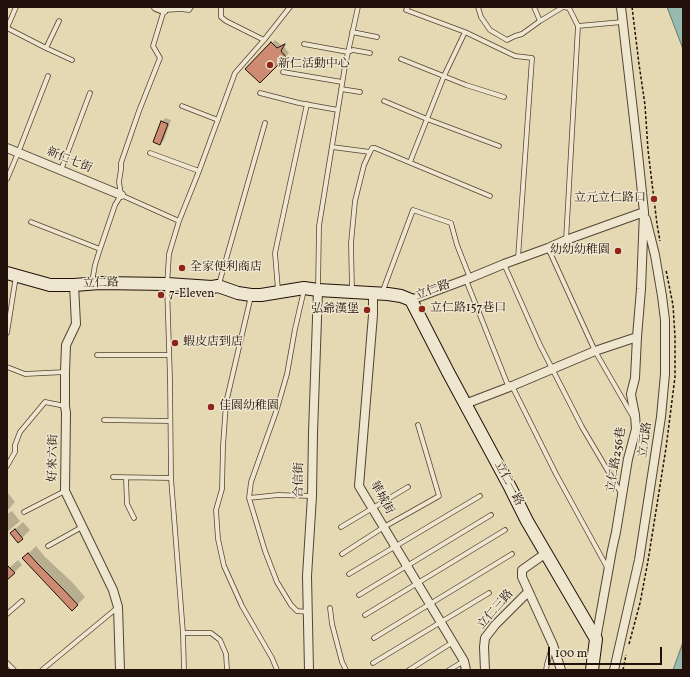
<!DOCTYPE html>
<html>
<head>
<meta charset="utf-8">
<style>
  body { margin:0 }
  #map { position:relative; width:690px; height:677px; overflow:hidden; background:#e5d9b3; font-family:Vollkorn,serif }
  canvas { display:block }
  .frame { position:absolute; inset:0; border:8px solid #22110b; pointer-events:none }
  .scale { position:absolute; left:548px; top:647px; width:114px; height:18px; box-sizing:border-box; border:2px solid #22110b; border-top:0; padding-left:5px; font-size:12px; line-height:14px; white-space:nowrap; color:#22110b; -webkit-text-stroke:3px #eee6ce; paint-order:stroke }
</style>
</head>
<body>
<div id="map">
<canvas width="690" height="677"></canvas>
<div class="frame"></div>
<div class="scale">100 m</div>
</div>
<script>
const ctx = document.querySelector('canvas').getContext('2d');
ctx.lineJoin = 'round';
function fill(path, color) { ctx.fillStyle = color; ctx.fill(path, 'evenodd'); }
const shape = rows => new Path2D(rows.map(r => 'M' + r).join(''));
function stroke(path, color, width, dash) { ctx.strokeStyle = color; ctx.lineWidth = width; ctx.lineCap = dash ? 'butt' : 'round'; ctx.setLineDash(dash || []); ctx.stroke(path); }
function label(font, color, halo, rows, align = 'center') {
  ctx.font = font + ' Vollkorn,"Noto Serif TC",serif'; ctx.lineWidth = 3; ctx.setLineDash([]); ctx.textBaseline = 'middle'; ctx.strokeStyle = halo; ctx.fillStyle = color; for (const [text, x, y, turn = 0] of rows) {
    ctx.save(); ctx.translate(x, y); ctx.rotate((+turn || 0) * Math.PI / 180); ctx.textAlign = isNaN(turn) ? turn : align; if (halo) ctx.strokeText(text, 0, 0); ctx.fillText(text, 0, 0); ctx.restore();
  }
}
const water = shape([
  [667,7,683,7,683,49,667,7],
  [683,642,683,670,673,670,683,642]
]);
fill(water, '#96baae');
stroke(water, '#68766d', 1);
fill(shape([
  [275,40,281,45,287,42,284,47,289,53,260,82,247,69],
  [165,118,171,120,164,140,160,144,162,122],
  [8,493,15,502,7,511,7,494],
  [12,511,20,521,7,532,7,514],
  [23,522,30,530,22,538,11,533],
  [36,546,45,557,72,582,85,597,77,605,24,558],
  [18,560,22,565,7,579,7,570]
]), '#0003');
const building = shape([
  [271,42,277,48,285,44,281,51,286,57,260,83,245,69,271,42],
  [161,121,168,124,160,145,153,142,161,121],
  [15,529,23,539,18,543,10,533,15,529],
  [28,553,38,564,64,590,78,605,72,611,22,558,28,553],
  [7,565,15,573,7,580,7,565]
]);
fill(building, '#cd8b73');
stroke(building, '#22110b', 1);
const lane = shape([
  [221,7,221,17,226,21,264,40],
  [408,7,406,10,465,32,515,56,532,58,518,258],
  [478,7,481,17,490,30,507,40,515,36,522,34,540,21,563,7,569,8,578,26,566,240],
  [534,7,540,21],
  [578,26,622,22],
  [7,28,46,48,72,60],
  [7,28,16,7],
  [352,32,377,37],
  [304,44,348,52,353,50,370,53],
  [46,48,59,21],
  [401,59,466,85,504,97],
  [283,72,342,82],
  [341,89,360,92],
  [260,93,299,103,338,110],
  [384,101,427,119,499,146],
  [182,106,218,120],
  [332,147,370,152,372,148,375,148,490,196],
  [150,153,199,171],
  [410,162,444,76,465,32],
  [61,170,90,93],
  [7,179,18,153,48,76],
  [121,195,179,221],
  [31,222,100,249],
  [548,248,595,351,633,417],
  [504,264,540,345,582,427,621,493],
  [466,280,507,383,512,386,556,474,608,569],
  [92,282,95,265,100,249,115,205,121,195,119,182,121,169,121,163,139,111,160,58,153,46,164,10,181,9,189,10,191,7],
  [219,284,265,123],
  [318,289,319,226,345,66,358,7],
  [278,290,275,253,307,104],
  [304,290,295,329,287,374,276,412,251,482,249,498,265,551,277,582,291,605,297,611,308,612],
  [352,291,351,243,355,201,364,165,370,152],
  [382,293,413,210,451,223,457,245,470,278],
  [251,296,226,403,223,446,222,489,216,510,218,539,224,566,242,606,272,658,277,670],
  [7,333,16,276],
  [97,355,169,355],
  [7,367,25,374,65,372],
  [104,420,170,421],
  [7,466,15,452,15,445,20,432,45,402,65,406],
  [113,477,171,478],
  [126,478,127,504,134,518],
  [249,498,278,495,312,496],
  [24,512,65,491],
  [341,527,408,487],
  [48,546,82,527],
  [342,554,384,527,439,496,418,425],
  [349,574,480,496],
  [359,595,491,515],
  [330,608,332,624,342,662,346,670],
  [7,614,22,601],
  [365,615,505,530],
  [183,633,211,633,220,640,226,654,227,670],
  [374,638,512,554],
  [7,663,14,670],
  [373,663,489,593],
  [42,670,117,608],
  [184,670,183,633,171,478,170,379,167,285,169,254,179,221,199,171,235,73,264,40,290,7],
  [409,670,453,642],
  [449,670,464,661],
  [546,670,547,664,552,647]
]);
const street = shape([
  [156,7,164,10],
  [7,148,121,195],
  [74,285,76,324,66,345,65,372,65,406,66,413,65,491,113,590,118,607,120,670],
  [373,292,373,315,359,486,464,661,466,670],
  [411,300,470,278,504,264,548,248,566,240,644,212],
  [465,404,512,386,595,351,637,337],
  [546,553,522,570,522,577,553,645,561,670],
  [596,639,612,550,616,532,628,459,636,429,635,415,632,400,631,394,635,378,637,337,641,289,644,212,638,154,621,7],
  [309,670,307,576,312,496,313,433,318,290],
  [485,670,484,647,485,638,495,625,528,592],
  [614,670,639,560,661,417,665,374,665,320,662,296,655,255,646,219]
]);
const secondary = shape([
  [7,273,50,285,74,285,100,283,167,284,212,287,218,286,238,293,251,295,261,295,304,288,318,290,388,294,401,296,411,300,448,372,510,487,527,521,596,639,592,670]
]);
stroke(lane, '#534335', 5.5);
stroke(street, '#534335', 10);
stroke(secondary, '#22110b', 14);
stroke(shape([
  [632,7,639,64,645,105,648,150,657,224,660,241],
  [629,644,640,603,648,561,666,448,675,377,675,337,673,305,666,270],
  [623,670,626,655]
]), '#22110b', 1.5, [3, 2]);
stroke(lane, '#eee6ce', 4);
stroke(street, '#eee6ce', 8);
stroke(secondary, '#eee6ce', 12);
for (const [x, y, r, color] of [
  [270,65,4,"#8f2418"],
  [654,199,4,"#8f2418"],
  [618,251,4,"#8f2418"],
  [182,268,4,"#8f2418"],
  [161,295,4,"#8f2418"],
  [422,309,4,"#8f2418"],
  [367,310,4,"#8f2418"],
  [175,343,4,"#8f2418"],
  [211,407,4,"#8f2418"]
]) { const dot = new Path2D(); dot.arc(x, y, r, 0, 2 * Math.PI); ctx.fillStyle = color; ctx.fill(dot); stroke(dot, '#eee6ce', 1.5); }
label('12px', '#22110b', '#eee6ce', [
  ["新仁活動中心",278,65],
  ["立元立仁路口",646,199,"right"],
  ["幼幼幼稚園",610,251,"right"],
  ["全家便利商店",190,268],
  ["7-Eleven",169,295],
  ["立仁路157巷口",430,309],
  ["弘爺漢堡",359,310,"right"],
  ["蝦皮店到店",183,343],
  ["佳園幼稚園",219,407]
], 'left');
label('12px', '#22110b', '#eee6ce', [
  ["新仁七街",69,161,22],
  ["立仁路",101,284,-2],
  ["立仁路",433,291,-20],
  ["立元路",646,440,-82],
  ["好來六街",54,458,-89],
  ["立仁路256巷",617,460,-80],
  ["合信街",300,480,-89],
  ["立仁一路",508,484,62],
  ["華城街",381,498,61],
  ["立仁三路",496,610,-49]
]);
</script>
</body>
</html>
